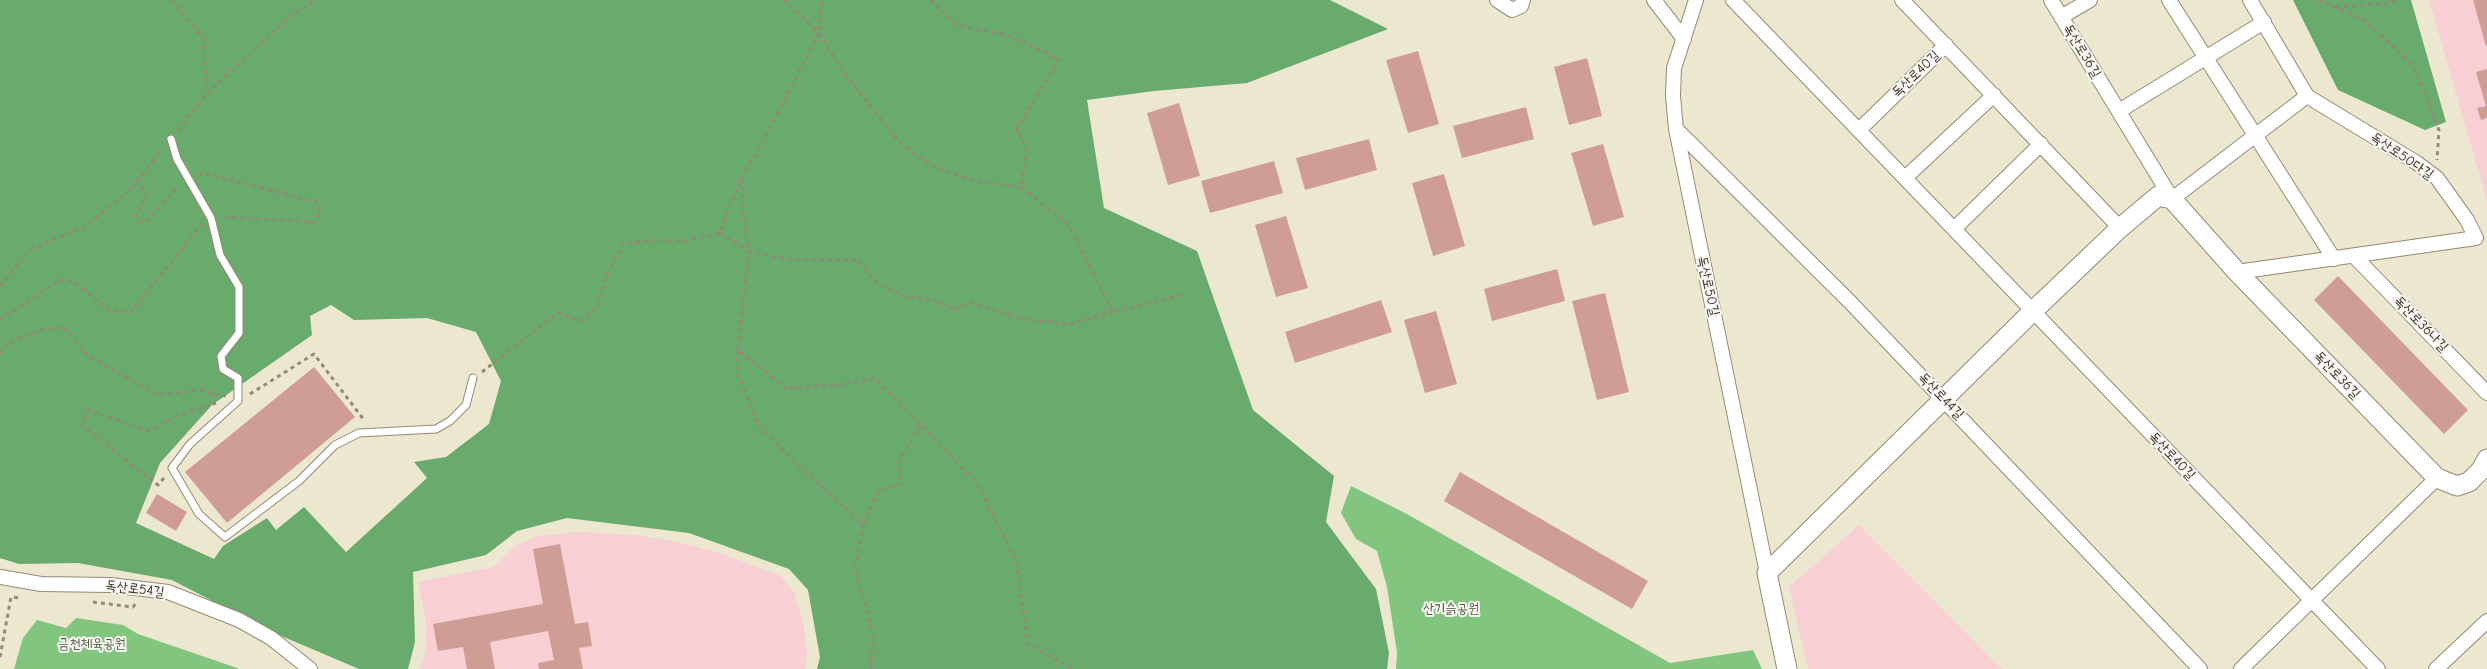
<!DOCTYPE html>
<html>
<head>
<meta charset="utf-8">
<style>
  body { margin:0 }
  canvas { display:block; background:#ece8cf }
</style>
</head>
<body>
<canvas width="2487" height="669"></canvas>
<script>
const ctx = document.querySelector('canvas').getContext('2d');
ctx.lineJoin = 'round';
function fill(path, color) { ctx.fillStyle = color; ctx.fill(path, 'evenodd'); }
const shape = rows => new Path2D(rows.map(r => 'M' + r).join(''));
function stroke(path, color, width, dash) { ctx.strokeStyle = color; ctx.lineWidth = width; ctx.lineCap = dash ? 'butt' : 'round'; ctx.setLineDash(dash || []); ctx.stroke(path); }
function label(font, color, halo, rows, align = 'center') {
  ctx.font = font + ' "Comic Neue","Poor Story",sans-serif'; ctx.lineWidth = 4; ctx.setLineDash([]); ctx.textBaseline = 'middle'; ctx.strokeStyle = halo; ctx.fillStyle = color; for (const [text, x, y, turn = 0] of rows) {
    ctx.save(); ctx.translate(x, y); ctx.rotate((+turn || 0) * Math.PI / 180); ctx.textAlign = isNaN(turn) ? turn : align; if (halo) ctx.strokeText(text, 0, 0); ctx.fillText(text, 0, 0); ctx.restore();
  }
}
fill(shape([
  [2429,0,2487,0,2487,201],
  [1859,525,2002,669,1808,669,1789,587],
  [577,532,636,535,678,542,723,554,781,576,794,592,803,622,807,651,806,669,420,669,426,648,426,620,418,582,494,567,516,545,538,536]
]), '#f7cfd5');
fill(shape([
  [1351,486,1405,513,1670,663,1753,650,1762,669,1396,669,1397,652,1387,587,1377,551,1356,539,1341,513],
  [76,618,123,625,138,634,240,669,14,669,23,638,37,620,66,628]
]), '#82c57e');
fill(shape([
  [0,0,1330,0,1388,29,1247,83,1154,91,1087,100,1104,208,1197,251,1253,410,1334,476,1326,522,1376,589,1389,653,1387,669,817,669,820,657,808,590,789,569,689,533,567,518,517,531,486,555,413,572,415,642,408,669,359,669,272,632,172,580,78,563,19,564,0,558],
  [331,305,354,320,427,318,476,332,501,381,489,424,446,457,414,462,427,478,346,552,304,507,276,530,267,518,223,546,214,559,136,523,160,463,212,405,312,335,310,316],
  [2293,0,2411,0,2446,122,2425,130,2338,90]
]), '#69aa6d');
fill(shape([
  [2473,0,2487,0,2487,45,2486,46],
  [1418,51,1439,124,1408,133,1386,60],
  [1587,58,1602,116,1569,125,1554,67],
  [2487,69,2487,118,2481,120,2477,108,2486,106,2476,72],
  [1179,103,1200,176,1168,185,1147,113],
  [1526,107,1534,139,1462,158,1453,126],
  [1369,139,1377,170,1305,190,1296,158],
  [1603,144,1624,217,1593,226,1571,153],
  [1274,161,1283,193,1210,213,1201,181],
  [1444,174,1465,246,1433,256,1412,183],
  [1286,216,1308,288,1276,297,1255,225],
  [1557,269,1565,301,1492,321,1484,289],
  [2338,276,2468,410,2444,434,2314,300],
  [1605,293,1629,392,1597,400,1572,301],
  [1381,300,1392,332,1295,363,1285,332],
  [1436,311,1457,384,1425,393,1404,320],
  [314,367,355,417,227,523,185,472],
  [1460,472,1648,581,1632,609,1444,501],
  [157,494,187,512,176,531,146,513],
  [560,544,575,624,588,622,592,646,579,648,583,669,539,669,538,663,554,660,548,631,490,642,495,669,467,669,463,647,438,651,433,624,543,604,533,549]
]), '#d09d94');
const lane = shape([
  [171,139,177,159,211,218,220,255,239,287,239,333,221,356,223,369,238,378,238,401,190,444,172,468,199,514,225,537,299,481,335,445,359,433,436,429,450,421,466,405,473,378]
]);
const street = shape([
  [1497,0,1512,10,1521,6,1523,0],
  [1654,0,1684,39],
  [1696,0,1674,68,1673,96,1676,129,1767,573],
  [1733,0,2378,669],
  [1902,0,2120,228],
  [2051,0,2172,199,2307,96],
  [2169,0,2334,259],
  [2061,17,2090,0],
  [2119,111,2264,22],
  [1676,129,1850,302,2200,669],
  [1859,130,1946,45],
  [1905,178,1994,95],
  [1954,229,2041,144],
  [2354,256,2487,393],
  [2237,272,2476,238,2467,220,2437,178,2417,163,2307,96,2250,0],
  [0,577,41,584,110,585,168,592,239,620,271,638,310,669],
  [2241,669,2437,478],
  [2436,669,2487,621]
]);
const secondary = shape([
  [1787,669,1767,573,2033,311,2120,228,2158,196,2172,199,2237,272,2437,478,2457,486,2469,482,2481,470,2487,459]
]);
stroke(lane, '#948976', 9);
stroke(street, '#948976', 16);
stroke(secondary, '#948976', 21);
stroke(shape([
  [172,0,203,38,207,93],
  [784,0,819,33,842,70,899,142,930,165,979,182,1021,187],
  [931,0,956,25,1010,36,1059,59,1017,129,1027,151,1021,187,1068,224,1113,312,1186,294],
  [2318,0,2363,19,2414,66,2439,130,2437,160],
  [2336,7,2387,3,2396,0],
  [178,131,207,93,294,13,316,0],
  [198,175,207,174,317,202,321,212,316,222,222,217],
  [742,179,744,220,749,251,785,259,857,260,877,283,905,296,935,301,956,310,969,302,1023,319,1069,324,1113,312],
  [137,180,147,196,135,216,144,223,179,186],
  [720,233,749,251,738,350,786,388,839,385,875,378,977,483,1016,561,1028,644,1074,669],
  [0,286,30,249,86,226,132,188,162,149],
  [0,320,60,280,72,281,111,311,131,312,202,224],
  [738,350,736,368,758,425,800,467,863,524,855,570,873,631,871,669],
  [0,354,5,346,17,339,44,329,63,327,87,355,158,395,205,390,212,394,226,396],
  [482,372,557,313,581,321,598,306,606,277,623,244,654,240,684,241,720,233,742,176,757,153,819,33,822,0],
  [250,394,314,354,364,420],
  [164,478,158,485,82,425,88,410,148,431,179,415,216,403],
  [863,524,879,490,900,484,899,461,920,425],
  [93,602,133,607,136,603],
  [0,657,11,597,22,598]
]), '#948976', 3, [4, 4]);
stroke(lane, '#fff', 7);
stroke(street, '#fff', 14);
stroke(secondary, '#fff', 19);
label('14px', '#3b2a1e', '#f6f6f2', [
  ["독산로36길",2082,51,59],
  ["독산로40길",1916,74,-44],
  ["독산로50다길",2402,156,34],
  ["독산로50길",1708,286,78],
  ["독산로36나길",2421,324,46],
  ["독산로36길",2337,375,46],
  ["독산로44길",1941,396,46],
  ["독산로40길",2172,456,46],
  ["독산로54길",135,589,7]
]);
label('14px', '#50583b', '#f6f6f2', [
  ["산기슭공원",1451,609],
  ["금천체육공원",92,644]
]);
</script>
</body>
</html>
